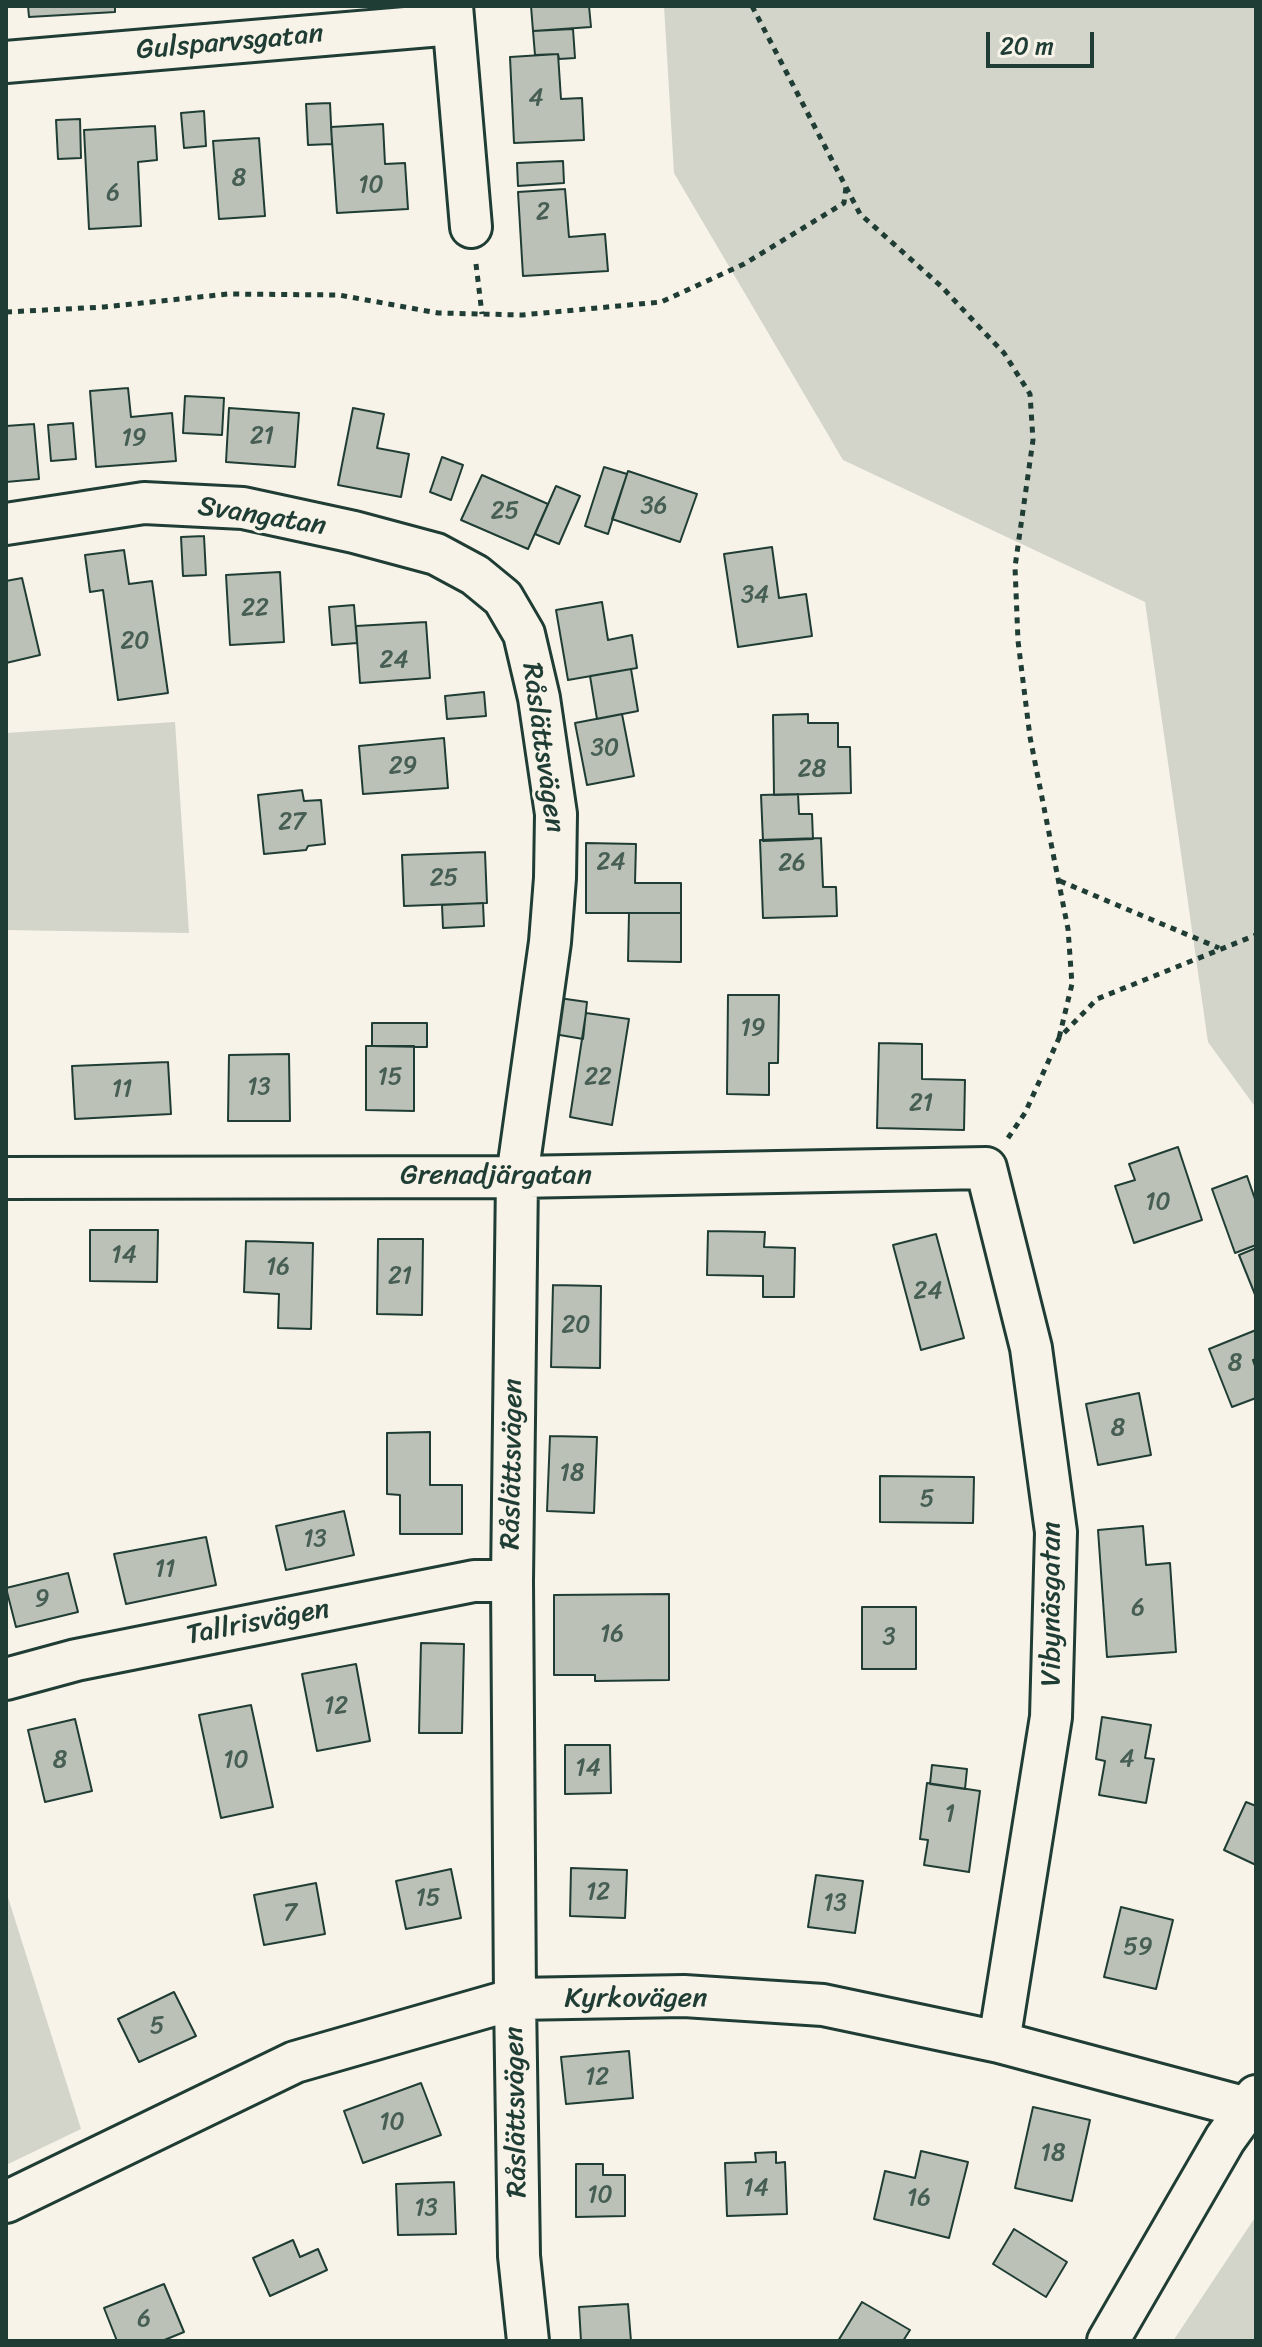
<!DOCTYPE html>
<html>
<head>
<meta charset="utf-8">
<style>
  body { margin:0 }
  #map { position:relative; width:1262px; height:2347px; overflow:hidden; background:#f7f3e8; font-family:Sriracha,sans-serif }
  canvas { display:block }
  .frame { position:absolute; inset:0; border:8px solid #1f3d34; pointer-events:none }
  .scale { position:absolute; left:986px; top:32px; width:108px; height:36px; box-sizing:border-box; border:4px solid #1f3d34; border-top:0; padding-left:10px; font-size:24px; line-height:28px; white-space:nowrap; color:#1f3d34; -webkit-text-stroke:6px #f7f3e8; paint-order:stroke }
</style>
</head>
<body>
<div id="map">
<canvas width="1262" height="2347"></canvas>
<div class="frame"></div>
<div class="scale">20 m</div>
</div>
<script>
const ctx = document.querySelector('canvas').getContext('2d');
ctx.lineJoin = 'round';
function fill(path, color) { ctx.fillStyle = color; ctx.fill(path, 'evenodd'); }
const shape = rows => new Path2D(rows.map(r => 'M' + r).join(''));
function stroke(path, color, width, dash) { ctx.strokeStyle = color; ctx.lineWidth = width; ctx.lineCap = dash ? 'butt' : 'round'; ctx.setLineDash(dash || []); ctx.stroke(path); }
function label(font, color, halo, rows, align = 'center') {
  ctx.font = font + ' Sriracha,sans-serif'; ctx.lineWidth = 6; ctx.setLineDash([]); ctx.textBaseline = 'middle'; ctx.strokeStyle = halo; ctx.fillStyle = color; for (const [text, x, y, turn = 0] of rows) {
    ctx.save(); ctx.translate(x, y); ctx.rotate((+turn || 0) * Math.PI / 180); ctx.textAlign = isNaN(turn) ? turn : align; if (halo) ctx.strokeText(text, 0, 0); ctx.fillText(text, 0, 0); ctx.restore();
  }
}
fill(shape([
  [664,6,1256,6,1256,1108,1208,1042,1145,602,843,460,674,173],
  [175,722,189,933,6,930,6,733],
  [6,1891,81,2129,6,2165],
  [1256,2216,1256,2341,1173,2341]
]), '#d3d5ca');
const building = shape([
  [28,6,115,6,115,12,29,17,28,6],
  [531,6,589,6,591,27,533,31,531,6],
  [573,29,575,58,559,59,558,54,535,55,533,31,573,29],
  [558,54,561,99,582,98,584,140,514,143,510,57,558,54],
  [330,103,332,144,308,145,306,104,330,103],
  [204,111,206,146,184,148,181,113,204,111],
  [80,119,81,158,58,159,56,120,80,119],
  [383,124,385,164,405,163,408,209,337,213,331,127,383,124],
  [155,126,157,160,138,162,141,226,89,229,84,130,155,126],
  [259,138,265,216,219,219,213,141,259,138],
  [563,161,564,183,518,186,517,163,563,161],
  [565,189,569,237,605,234,608,271,523,276,518,192,565,189],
  [128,388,131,417,172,413,176,461,96,467,90,391,128,388],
  [185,396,224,398,222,435,183,433,185,396],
  [229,408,299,413,295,467,226,462,229,408],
  [353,408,384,414,377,448,409,454,401,497,338,485,353,408],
  [73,423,76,459,51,461,48,425,73,423],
  [34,424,39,479,6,482,6,426,34,424],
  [442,457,463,465,451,500,430,492,442,457],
  [604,467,627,474,608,534,585,526,604,467],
  [628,471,697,494,680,542,612,519,628,471],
  [482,475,548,504,528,549,461,520,482,475],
  [556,486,580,496,559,544,535,534,556,486],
  [204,536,206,575,183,576,181,537,204,536],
  [772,547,779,598,806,594,812,636,738,647,724,554,772,547],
  [124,550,129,584,152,581,168,693,118,700,103,590,90,592,85,555,124,550],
  [280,572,284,642,230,645,226,575,280,572],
  [22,578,40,655,6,663,6,581,22,578],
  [602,602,608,640,632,635,637,668,568,680,556,610,602,602],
  [354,605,357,643,332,645,329,607,354,605],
  [426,622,430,678,360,683,356,626,426,622],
  [631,669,638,711,597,719,590,676,631,669],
  [484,692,486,716,447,719,445,696,484,692],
  [622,714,634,776,587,785,575,723,622,714],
  [808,714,808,723,838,723,838,747,850,747,851,793,774,795,773,715,808,714],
  [444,738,448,788,363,794,359,746,444,738],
  [302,790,304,801,321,800,325,844,308,846,306,850,264,854,258,795,302,790],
  [798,794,799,814,812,814,813,839,763,841,761,795,798,794],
  [821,838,823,887,836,887,837,916,763,918,760,840,821,838],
  [586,843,636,844,635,883,681,883,681,913,586,913,586,843],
  [485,852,487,903,404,906,402,855,485,852],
  [483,903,484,926,443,928,442,905,483,903],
  [629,913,681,913,681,962,628,961,629,913],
  [728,995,779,995,778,1063,769,1063,769,1095,727,1094,728,995],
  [559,998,587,1002,583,1039,554,1034,559,998],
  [586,1013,629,1019,612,1125,570,1117,586,1013],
  [372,1023,427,1023,427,1047,372,1046,372,1023],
  [879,1043,922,1044,922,1079,965,1080,964,1130,877,1128,879,1043],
  [366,1046,414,1046,414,1111,366,1110,366,1046],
  [289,1054,290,1121,228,1121,229,1055,289,1054],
  [168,1062,171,1114,75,1119,72,1066,168,1062],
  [1178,1147,1202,1220,1134,1243,1115,1186,1135,1180,1129,1164,1178,1147],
  [1247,1176,1256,1202,1256,1245,1235,1253,1212,1189,1247,1176],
  [90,1230,158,1230,157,1282,90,1281,90,1230],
  [708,1231,765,1232,764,1247,795,1248,794,1297,763,1297,763,1276,707,1275,708,1231],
  [936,1234,964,1338,921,1350,893,1245,936,1234],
  [378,1239,423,1239,422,1315,377,1314,378,1239],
  [246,1241,313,1243,311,1329,278,1328,279,1294,244,1292,246,1241],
  [1256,1248,1256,1297,1239,1255,1256,1248],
  [553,1285,601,1286,600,1368,551,1367,553,1285],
  [1256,1330,1256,1359,1253,1360,1256,1369,1256,1398,1232,1407,1209,1349,1256,1330],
  [1139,1393,1151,1455,1098,1465,1086,1404,1139,1393],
  [430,1432,430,1485,462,1485,462,1534,400,1534,400,1495,387,1494,387,1433,430,1432],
  [550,1436,597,1437,594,1513,547,1511,550,1436],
  [880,1476,974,1477,973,1523,880,1522,880,1476],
  [344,1511,354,1555,286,1570,276,1526,344,1511],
  [1143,1526,1146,1565,1170,1563,1176,1652,1107,1657,1098,1530,1143,1526],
  [206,1537,216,1585,126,1604,114,1554,206,1537],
  [68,1573,78,1612,16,1627,6,1588,68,1573],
  [669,1594,669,1680,595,1681,595,1675,554,1675,554,1595,669,1594],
  [862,1607,916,1607,916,1669,862,1669,862,1607],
  [421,1643,464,1644,462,1733,419,1733,421,1643],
  [356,1664,370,1741,317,1751,302,1674,356,1664],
  [251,1705,273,1807,221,1818,199,1715,251,1705],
  [1102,1717,1151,1725,1145,1758,1154,1759,1146,1803,1099,1795,1105,1761,1096,1759,1102,1717],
  [75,1719,92,1791,45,1802,28,1730,75,1719],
  [565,1745,610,1745,611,1793,565,1794,565,1745],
  [932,1765,967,1769,965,1789,930,1784,932,1765],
  [927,1783,980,1791,969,1872,924,1865,928,1840,920,1839,927,1783],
  [1246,1802,1256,1806,1256,1865,1224,1850,1246,1802],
  [571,1868,627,1870,625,1918,570,1916,571,1868],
  [451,1869,461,1918,406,1929,396,1881,451,1869],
  [816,1875,863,1881,855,1933,808,1927,816,1875],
  [316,1883,325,1934,264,1945,254,1895,316,1883],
  [1121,1907,1173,1920,1156,1989,1104,1977,1121,1907],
  [174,1992,196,2036,139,2062,118,2019,174,1992],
  [629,2051,633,2098,566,2104,561,2057,629,2051],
  [421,2083,441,2135,363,2163,344,2111,421,2083],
  [1033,2107,1090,2120,1072,2201,1015,2188,1033,2107],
  [921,2151,968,2162,949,2238,874,2219,885,2171,915,2178,921,2151],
  [776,2152,776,2163,785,2162,787,2214,727,2216,725,2163,756,2162,755,2153,776,2152],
  [576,2164,603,2164,603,2175,625,2175,625,2216,576,2217,576,2164],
  [454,2182,456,2234,398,2235,396,2184,454,2182],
  [1014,2229,1067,2262,1046,2297,993,2264,1014,2229],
  [293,2240,300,2257,318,2249,327,2270,270,2296,253,2258,293,2240],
  [164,2284,184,2332,162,2341,117,2341,104,2308,164,2284],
  [862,2302,910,2330,903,2341,838,2341,862,2302],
  [628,2304,631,2341,581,2341,579,2307,628,2304]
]);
fill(building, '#bbc1b6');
stroke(building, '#1f3d34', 2);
const minor = shape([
  [452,6,471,227],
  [6,62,453,24],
  [6,524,144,503,243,508,354,532,436,554,475,575,503,598,524,634,539,698,556,814,555,878,550,942,517,1177,512,1581,515,1999,519,2256,528,2341],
  [6,1178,517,1177,986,1168,1031,1348,1056,1532,1051,1717,999,2042],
  [6,1679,76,1660,474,1581,512,1581],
  [6,2202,295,2062,515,1999,684,1996,823,2005,999,2042,1247,2108],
  [1108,2341,1225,2139,1256,2096]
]);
stroke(minor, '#1f3d34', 46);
stroke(shape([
  [752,6,860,214,942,287,982,330,1004,353,1030,394,1033,440,1015,567,1018,641,1030,737,1068,929,1072,984,1059,1038],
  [476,264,482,314],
  [6,312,104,307,228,294,339,295,438,313,522,315,661,302,744,264,844,203,846,187],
  [1060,881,1219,948],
  [1008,1138,1025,1113,1059,1038,1097,999,1256,935]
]), '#1f3d34', 5, [6, 6]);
stroke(minor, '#f7f3e8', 40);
label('24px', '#465e54', null, [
  ["4",536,99],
  ["8",239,179],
  ["10",371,186],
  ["6",113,194],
  ["2",543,213],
  ["21",262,437],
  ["19",134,439],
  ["36",654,507],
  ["25",505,512],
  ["34",755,596],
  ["22",255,609],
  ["20",135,642],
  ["24",394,661],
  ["30",605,749],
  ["29",403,767],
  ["28",812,770],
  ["27",292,823],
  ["24",611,863],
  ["26",792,864],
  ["25",444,879],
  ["19",753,1029],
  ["15",390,1078],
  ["22",598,1078],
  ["13",259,1088],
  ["11",122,1090],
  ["21",921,1104],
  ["10",1158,1203],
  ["14",124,1256],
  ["16",278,1268],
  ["21",400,1277],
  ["24",928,1292],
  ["20",576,1326],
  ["8",1235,1364],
  ["8",1118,1429],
  ["18",572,1474],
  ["5",927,1500],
  ["13",315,1540],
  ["11",165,1570],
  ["9",42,1600],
  ["6",1138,1609],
  ["16",612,1635],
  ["3",889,1638],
  ["12",336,1707],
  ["4",1127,1760],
  ["8",60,1761],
  ["10",236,1761],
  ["14",588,1769],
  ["1",950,1815],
  ["12",598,1893],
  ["15",428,1899],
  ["13",835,1904],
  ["7",290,1914],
  ["59",1138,1948],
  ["5",157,2027],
  ["12",597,2078],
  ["10",392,2123],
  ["18",1053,2154],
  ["14",756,2189],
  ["10",600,2196],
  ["16",919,2199],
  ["13",426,2209],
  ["6",144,2320]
]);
label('28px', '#1f3d34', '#f7f3e8', [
  ["Gulsparvsgatan",230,43,-5],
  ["Svangatan",262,517,9],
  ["Råslättsvägen",542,748,82],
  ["Grenadjärgatan",496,1176],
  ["Råslättsvägen",513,1464,-89],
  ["Vibynäsgatan",1052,1604,-90],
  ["Tallrisvägen",258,1623,-11],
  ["Kyrkovägen",636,1999],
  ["Råslättsvägen",517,2112,-91]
]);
</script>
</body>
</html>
